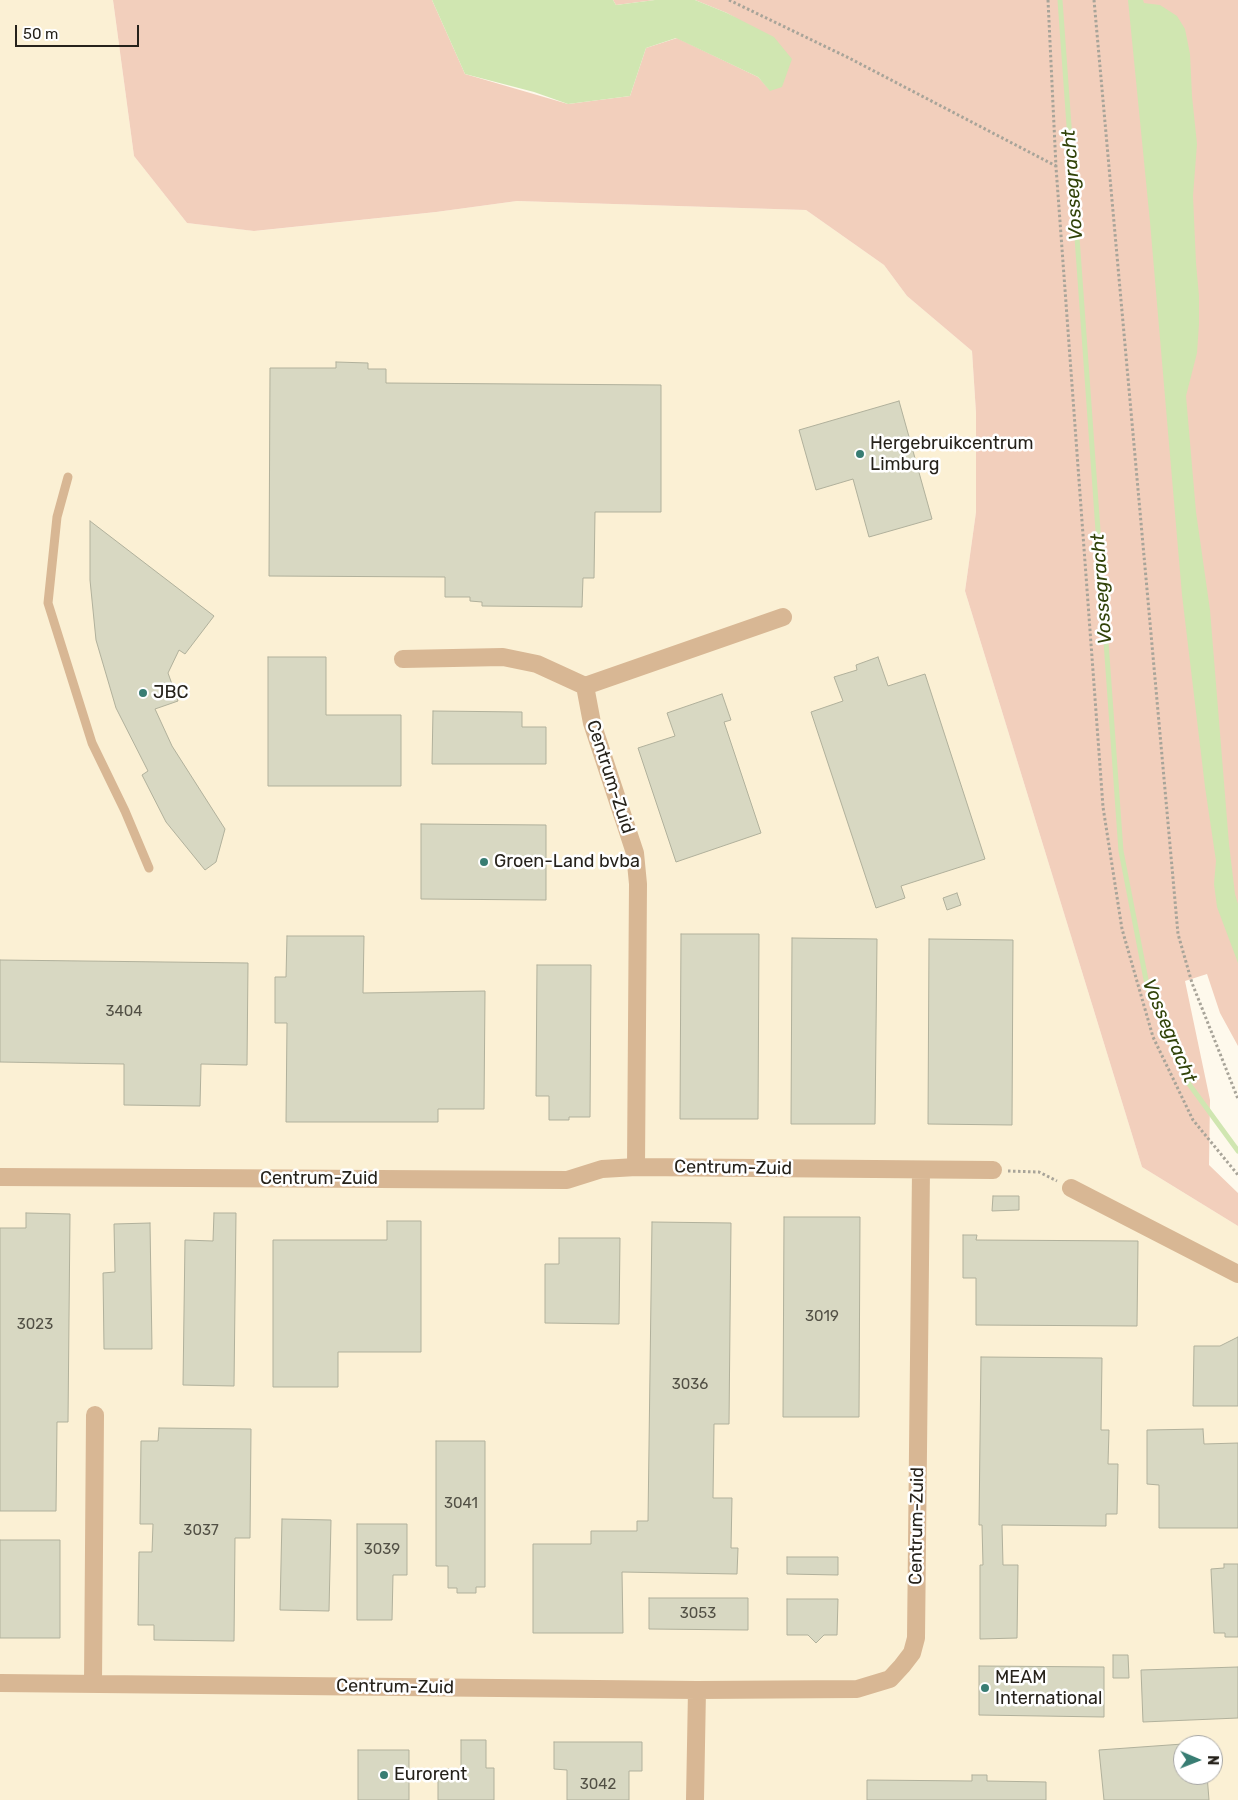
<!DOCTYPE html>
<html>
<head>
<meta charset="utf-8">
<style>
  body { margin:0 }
  #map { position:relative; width:1238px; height:1800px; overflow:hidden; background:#fef9ec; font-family:Rubik,sans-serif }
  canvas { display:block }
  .north { position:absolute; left:1173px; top:1735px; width:50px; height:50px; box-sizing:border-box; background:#fff; border:1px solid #a8a7a4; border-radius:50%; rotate:91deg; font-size:14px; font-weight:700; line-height:20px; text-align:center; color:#26221b }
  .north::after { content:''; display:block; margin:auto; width:18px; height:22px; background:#387d73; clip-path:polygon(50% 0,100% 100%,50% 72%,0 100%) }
  .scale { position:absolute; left:15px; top:25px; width:124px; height:22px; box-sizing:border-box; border:2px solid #26221b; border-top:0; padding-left:6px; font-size:15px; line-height:18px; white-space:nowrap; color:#26221b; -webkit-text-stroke:4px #fff; paint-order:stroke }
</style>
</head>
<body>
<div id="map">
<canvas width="1238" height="1800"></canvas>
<div class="north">N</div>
<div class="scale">50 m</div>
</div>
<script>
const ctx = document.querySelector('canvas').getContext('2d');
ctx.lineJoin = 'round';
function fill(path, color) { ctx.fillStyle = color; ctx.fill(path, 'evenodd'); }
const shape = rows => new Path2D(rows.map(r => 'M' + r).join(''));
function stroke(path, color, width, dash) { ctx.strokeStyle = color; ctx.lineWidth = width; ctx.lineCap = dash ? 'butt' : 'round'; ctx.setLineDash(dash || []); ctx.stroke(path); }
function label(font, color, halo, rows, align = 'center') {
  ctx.font = font + ' Rubik,sans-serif'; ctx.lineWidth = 5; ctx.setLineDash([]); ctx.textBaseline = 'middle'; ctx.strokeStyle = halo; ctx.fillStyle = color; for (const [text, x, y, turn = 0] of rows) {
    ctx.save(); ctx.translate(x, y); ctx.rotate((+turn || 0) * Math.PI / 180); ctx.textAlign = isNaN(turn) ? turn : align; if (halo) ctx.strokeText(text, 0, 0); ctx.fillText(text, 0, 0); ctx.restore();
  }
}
fill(shape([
  [0,0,113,0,134,156,187,223,255,231,436,212,517,201,806,210,884,265,907,296,972,351,976,413,976,512,965,591,1142,1167,1238,1226,1238,1800,0,1800],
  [1183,1745,1213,1745,1213,1775,1183,1775]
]), '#fbf0d4');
fill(shape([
  [113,0,432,0,465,74,568,104,630,96,646,48,677,38,758,77,770,90,749,26,727,13,695,0,1238,0,1238,1046,1220,1013,1207,974,1185,981,1210,1100,1209,1165,1238,1193,1238,1226,1142,1167,965,591,976,512,976,413,972,351,907,296,884,265,806,210,517,201,436,212,254,231,187,223,134,156],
  [613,0,655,0,616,5]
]), '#f2cfbc');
fill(shape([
  [432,0,613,0,616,5,655,0,695,0,727,13,774,37,792,59,782,87,770,91,758,77,676,38,646,48,630,96,568,104,534,92,465,74],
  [1128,0,1143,0,1144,3,1160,5,1177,16,1185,29,1190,54,1192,96,1197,144,1193,196,1196,263,1199,296,1199,324,1197,353,1186,396,1196,512,1210,610,1229,844,1235,894,1238,904,1238,963,1217,907,1214,884,1216,861,1205,787,1182,595,1150,222]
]), '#d0e6b1');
stroke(shape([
  [1060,0,1121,851,1148,990,1189,1084,1238,1151]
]), '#d0e6b1', 5);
const building = shape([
  [336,362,368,363,368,369,386,369,386,383,661,385,661,512,595,512,594,578,583,578,582,607,482,606,482,602,470,601,470,597,445,597,445,577,269,576,270,368,336,368,336,362],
  [899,401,932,519,869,537,853,479,816,490,799,430,899,401],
  [90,521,214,616,185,654,179,650,168,673,178,701,155,709,172,746,225,829,216,862,205,870,166,822,142,775,148,771,116,708,96,640,90,580,90,521],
  [268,657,326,657,326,715,401,715,401,786,268,786,268,657],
  [878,657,888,686,925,674,985,859,901,886,905,898,876,908,811,712,843,701,834,677,857,670,856,665,878,657],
  [722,694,731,720,724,722,761,833,676,862,638,748,675,736,667,713,722,694],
  [433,711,522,712,522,727,546,727,546,764,432,764,433,711],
  [421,824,546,825,546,900,421,899,421,824],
  [957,893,961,905,947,910,943,898,957,893],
  [681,934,759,934,758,1119,680,1119,681,934],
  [287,936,364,936,363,993,485,991,484,1109,438,1109,438,1122,286,1122,287,1023,275,1023,275,977,286,977,287,936],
  [792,938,877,939,875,1124,791,1124,792,938],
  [929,939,1013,940,1012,1125,928,1124,929,939],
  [0,960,248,963,247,1065,201,1064,200,1106,124,1105,124,1064,0,1062,0,960],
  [537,965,591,965,590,1117,569,1117,569,1120,549,1120,549,1096,536,1096,537,965],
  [993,1196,1019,1196,1019,1210,992,1211,993,1196],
  [26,1213,70,1214,68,1422,57,1422,56,1511,0,1511,0,1228,26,1228,26,1213],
  [214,1213,236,1213,234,1386,183,1385,185,1240,213,1241,214,1213],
  [784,1217,860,1217,859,1417,783,1417,784,1217],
  [387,1221,421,1221,421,1352,338,1352,338,1387,273,1387,273,1240,387,1240,387,1221],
  [652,1222,731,1223,729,1424,714,1424,713,1498,732,1498,731,1548,738,1548,737,1574,622,1572,623,1633,533,1633,533,1544,591,1544,591,1531,637,1531,637,1521,648,1521,652,1222],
  [150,1223,152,1349,104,1349,103,1273,115,1272,114,1224,150,1223],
  [963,1235,977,1235,976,1240,1138,1241,1137,1326,976,1325,976,1278,963,1278,963,1235],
  [559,1238,620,1238,619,1324,545,1323,545,1264,559,1264,559,1238],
  [1238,1337,1238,1406,1193,1406,1194,1346,1220,1346,1238,1337],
  [981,1357,1102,1358,1101,1430,1109,1430,1108,1464,1118,1464,1117,1514,1106,1514,1106,1526,1002,1525,1003,1565,1018,1565,1017,1638,980,1639,980,1565,983,1565,982,1525,979,1525,981,1357],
  [159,1428,251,1429,250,1538,235,1538,234,1641,154,1640,154,1625,138,1625,139,1552,152,1552,153,1524,140,1524,141,1441,158,1441,159,1428],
  [1203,1429,1204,1444,1238,1443,1238,1528,1159,1528,1159,1485,1147,1484,1147,1430,1203,1429],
  [436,1441,485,1441,485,1587,476,1587,476,1593,457,1593,457,1588,448,1588,448,1566,436,1566,436,1441],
  [282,1519,331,1520,329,1611,280,1610,282,1519],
  [357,1524,407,1524,407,1575,393,1575,392,1620,357,1620,357,1524],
  [0,1540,60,1540,60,1638,0,1638,0,1540],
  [787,1557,838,1557,838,1575,787,1574,787,1557],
  [1224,1564,1238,1564,1238,1637,1225,1637,1225,1633,1214,1633,1211,1569,1224,1568,1224,1564],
  [649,1598,748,1598,748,1630,649,1629,649,1598],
  [787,1599,838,1599,837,1635,824,1635,816,1643,808,1635,787,1635,787,1599],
  [1113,1655,1128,1655,1129,1678,1113,1678,1113,1655],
  [979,1666,1104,1667,1104,1717,979,1715,979,1666],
  [1238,1667,1238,1718,1143,1722,1141,1670,1238,1667],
  [461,1740,486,1740,486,1768,494,1768,494,1800,438,1800,438,1769,461,1769,461,1740],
  [554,1742,642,1742,642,1771,629,1771,629,1800,567,1800,567,1770,554,1769,554,1742],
  [1183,1744,1183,1775,1207,1775,1209,1800,1104,1800,1099,1750,1183,1744],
  [358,1750,409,1750,409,1800,358,1800,358,1750],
  [972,1775,987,1775,987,1781,1046,1782,1046,1800,867,1800,867,1780,972,1781,972,1775]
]);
fill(building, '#d8d8c2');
stroke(building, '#b1b19c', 1);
stroke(shape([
  [729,0,849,58,1056,166],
  [1048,0,1056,167,1103,807,1122,929,1153,1037,1193,1120,1238,1175],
  [1094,0,1178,934,1192,983,1238,1099],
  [1008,1171,1039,1172,1057,1181]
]), '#a8a499', 3, [2.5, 2.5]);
stroke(shape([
  [68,477,57,517,48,603,92,743,125,811,149,868]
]), '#d8b794', 9);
stroke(shape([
  [403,659,503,657,537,664,585,686,592,723,635,853,638,884,636,1167],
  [585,686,783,617],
  [0,1177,567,1180,602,1169,636,1167,993,1170],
  [1071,1188,1238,1274],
  [0,1683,697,1690,857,1689,890,1679,902,1666,912,1653,916,1638,921,1170],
  [93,1683,95,1415],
  [695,1800,697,1690]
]), '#d8b794', 18);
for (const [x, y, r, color] of [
  [860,454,5,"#387d73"],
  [143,693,5,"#387d73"],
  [484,862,5,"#387d73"],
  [985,1688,5,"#387d73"],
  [384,1775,5,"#387d73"]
]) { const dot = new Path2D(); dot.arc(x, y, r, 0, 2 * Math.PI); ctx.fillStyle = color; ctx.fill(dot); stroke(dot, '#fff', 2); }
label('15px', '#525045', null, [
  ["3404",124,1012],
  ["3019",822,1317],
  ["3023",35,1325],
  ["3036",690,1385],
  ["3041",461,1504],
  ["3037",201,1531],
  ["3039",382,1550],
  ["3053",698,1614],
  ["3042",598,1785]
]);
label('18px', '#26221b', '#fff', [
  ["Hergebruikcentrum",870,444],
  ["Limburg",870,465],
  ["JBC",153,693],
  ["Groen-Land bvba",494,862],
  ["MEAM",995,1678],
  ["International",995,1699],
  ["Eurorent",394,1775]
], 'left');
label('18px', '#26221b', '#fff', [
  ["Centrum-Zuid",610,777,72],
  ["Centrum-Zuid",733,1168,1],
  ["Centrum-Zuid",319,1179],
  ["Centrum-Zuid",917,1526,-89],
  ["Centrum-Zuid",395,1687,1]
]);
label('italic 19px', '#314309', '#fff', [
  ["Vossegracht",1073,185,-94],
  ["Vossegracht",1102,589,-94],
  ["Vossegracht",1169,1031,67]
]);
</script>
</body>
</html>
